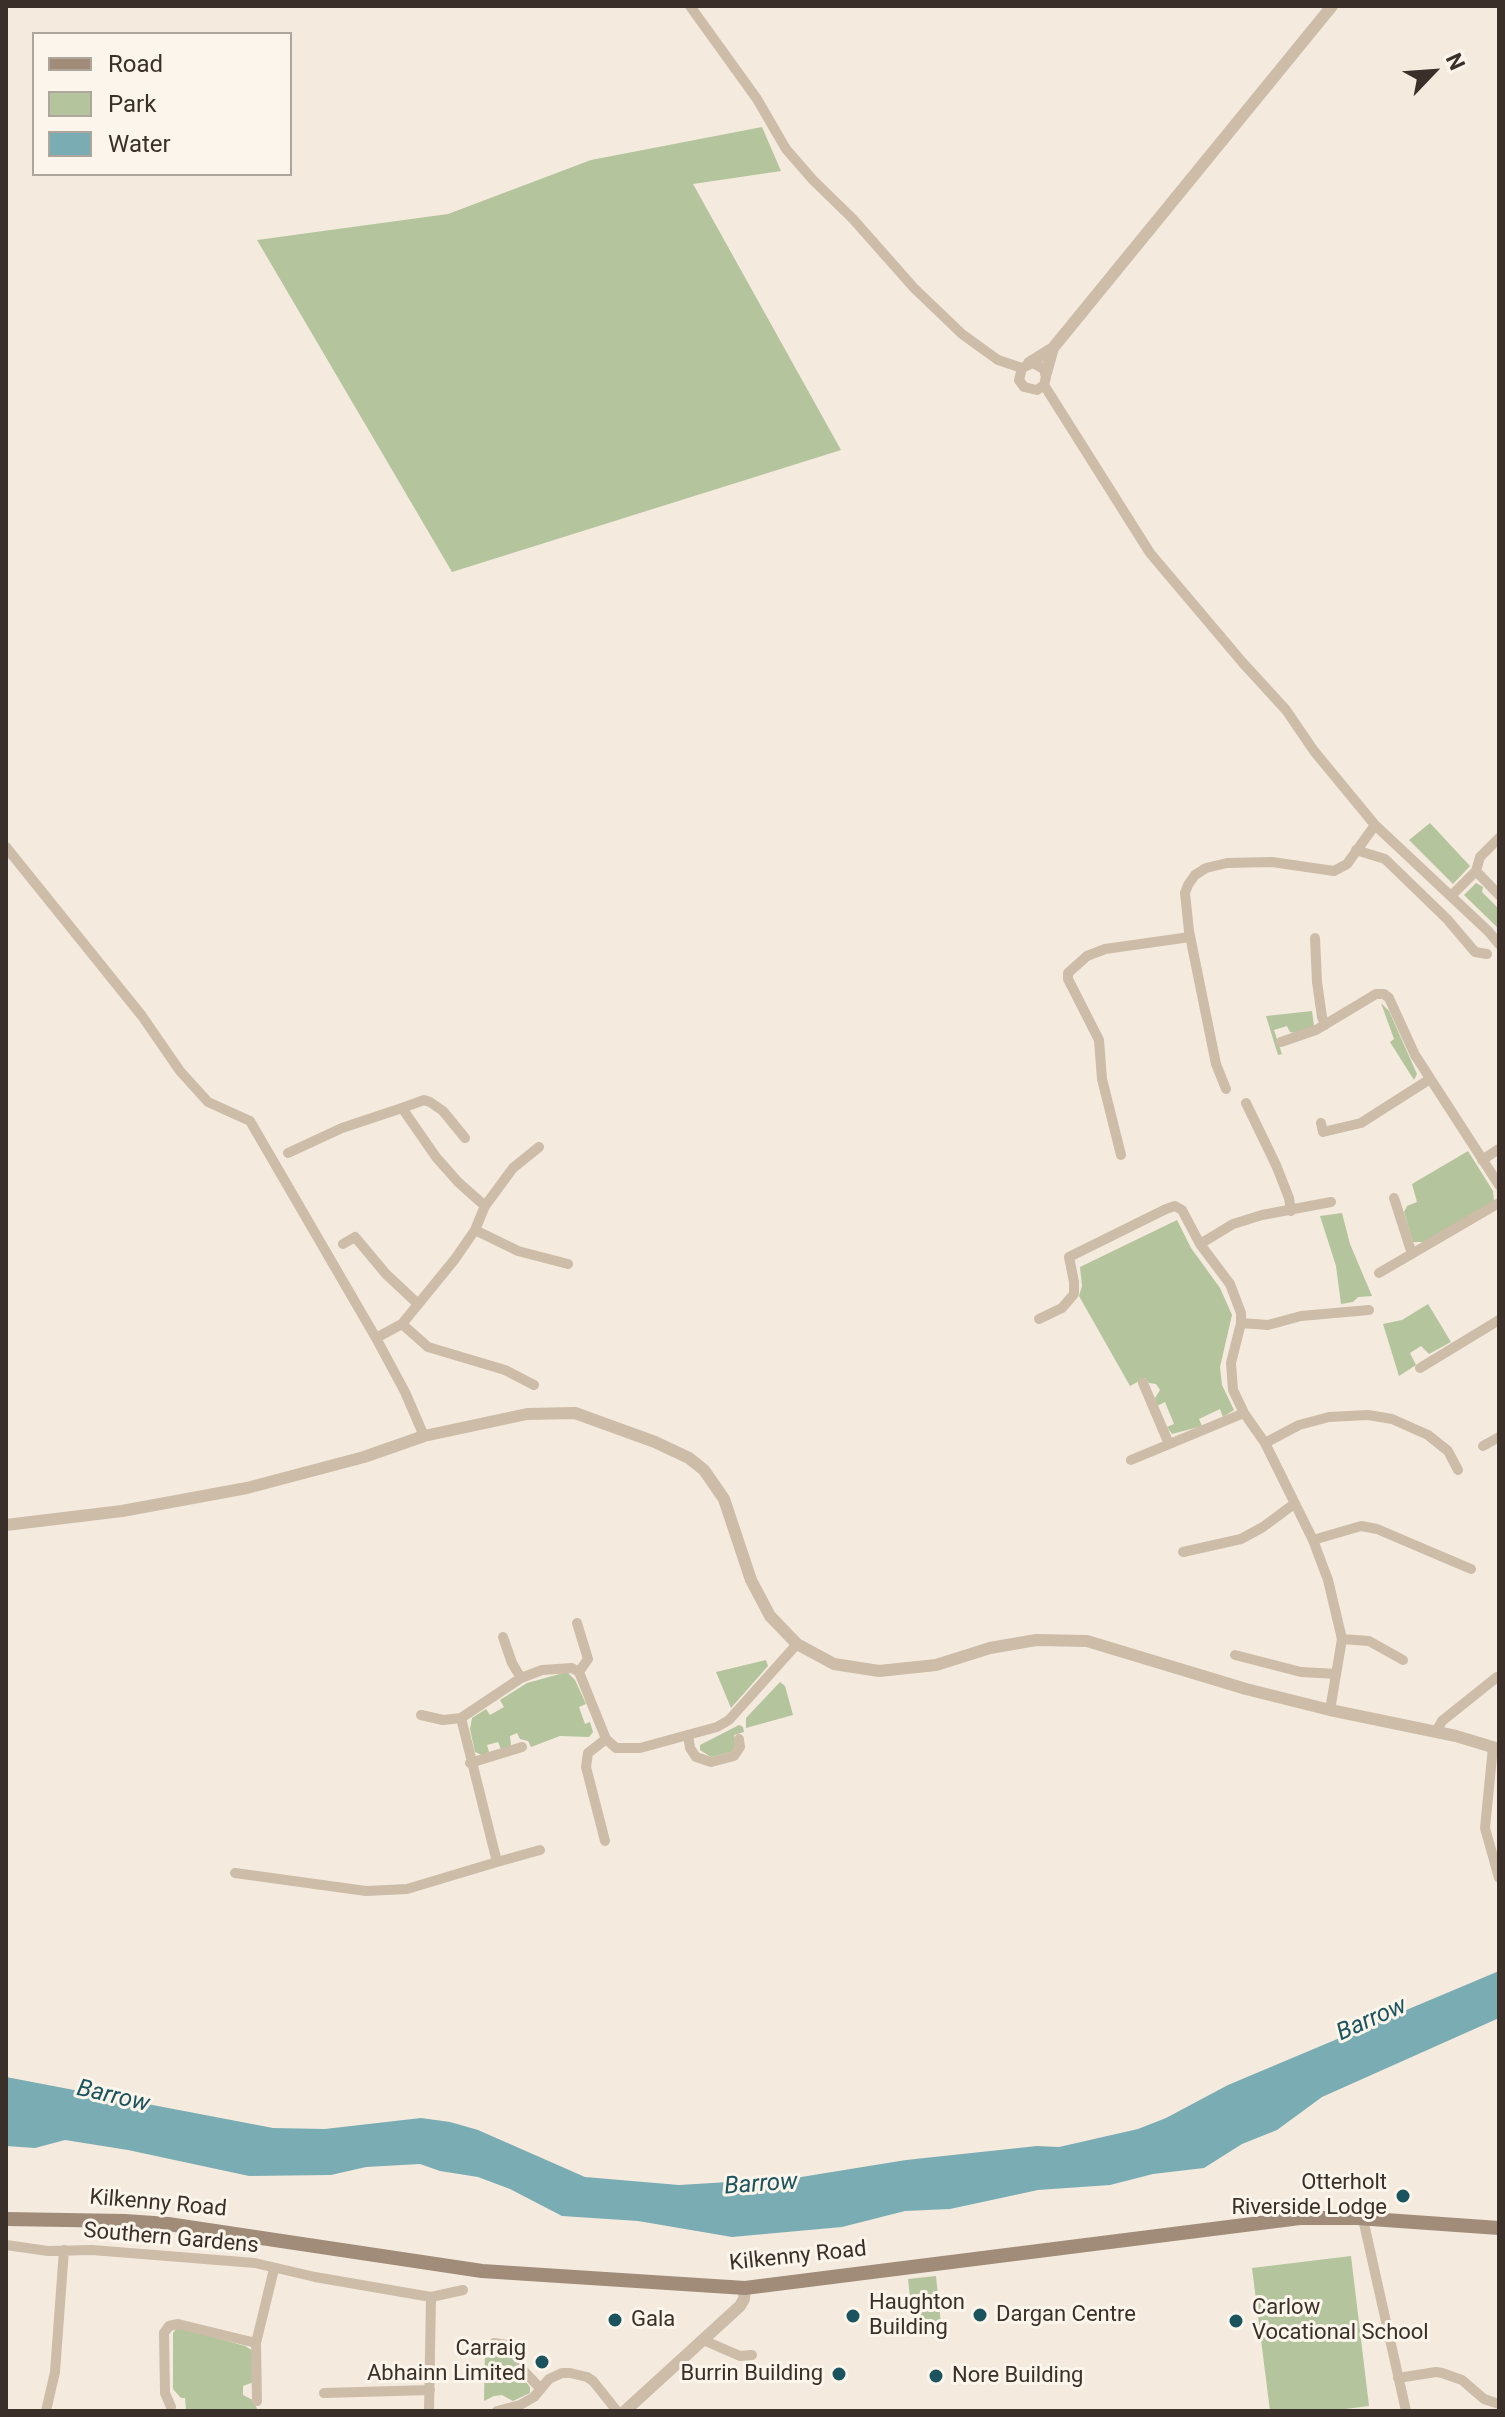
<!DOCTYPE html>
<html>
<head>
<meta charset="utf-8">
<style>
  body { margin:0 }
  #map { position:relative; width:1505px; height:2417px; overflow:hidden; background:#f4ebde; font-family:Roboto,sans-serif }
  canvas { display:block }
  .frame { position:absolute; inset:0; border:8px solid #3a3029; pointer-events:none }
  .legend { position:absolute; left:32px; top:32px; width:260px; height:144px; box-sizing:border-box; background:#fbf5eb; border:2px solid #aea69d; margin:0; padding:10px 14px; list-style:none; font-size:24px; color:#3a3029 }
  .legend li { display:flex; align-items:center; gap:16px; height:40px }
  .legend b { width:40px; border:2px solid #aea69d }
  .north { position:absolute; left:1393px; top:32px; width:80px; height:80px; -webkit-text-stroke:6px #fbf5eb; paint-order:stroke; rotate:65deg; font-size:22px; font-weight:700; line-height:32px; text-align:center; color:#3a3029 }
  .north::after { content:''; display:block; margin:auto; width:28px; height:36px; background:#3a3029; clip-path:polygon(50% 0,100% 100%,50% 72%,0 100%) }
</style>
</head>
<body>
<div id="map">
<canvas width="1505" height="2417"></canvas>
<div class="frame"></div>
<ul class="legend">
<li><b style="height:10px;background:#a18b79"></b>Road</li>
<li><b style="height:22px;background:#b4c49c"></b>Park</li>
<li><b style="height:22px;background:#7aacb3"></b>Water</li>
</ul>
<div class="north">N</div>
</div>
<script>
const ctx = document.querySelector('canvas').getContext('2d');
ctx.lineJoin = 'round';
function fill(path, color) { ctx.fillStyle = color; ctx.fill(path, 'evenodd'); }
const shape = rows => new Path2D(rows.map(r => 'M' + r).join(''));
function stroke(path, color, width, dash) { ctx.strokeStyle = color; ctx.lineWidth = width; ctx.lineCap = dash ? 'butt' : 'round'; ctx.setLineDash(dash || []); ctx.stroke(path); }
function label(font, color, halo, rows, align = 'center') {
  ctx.font = font + ' Roboto,sans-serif'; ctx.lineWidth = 6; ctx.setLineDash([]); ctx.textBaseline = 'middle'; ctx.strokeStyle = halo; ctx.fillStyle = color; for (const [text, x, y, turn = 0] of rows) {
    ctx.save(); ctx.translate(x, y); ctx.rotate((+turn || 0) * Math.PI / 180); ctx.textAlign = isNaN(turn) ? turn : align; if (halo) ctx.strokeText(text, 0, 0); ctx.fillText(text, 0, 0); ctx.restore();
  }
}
fill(shape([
  [762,127,781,171,693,184,841,450,452,572,257,240,448,214,591,160],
  [1430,823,1470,866,1453,884,1409,840],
  [1476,883,1483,887,1482,892,1499,909,1499,929,1464,895],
  [1381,1003,1389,1011,1417,1074,1414,1080,1390,1042,1394,1039],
  [1312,1011,1314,1026,1295,1033,1290,1032,1287,1026,1274,1030,1282,1054,1278,1055,1266,1016],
  [1468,1151,1493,1191,1494,1201,1424,1242,1413,1242,1404,1212,1407,1206,1417,1202,1412,1184],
  [1342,1213,1350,1244,1372,1296,1358,1297,1353,1302,1341,1304,1336,1266,1320,1216],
  [1177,1220,1191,1248,1220,1288,1232,1315,1220,1367,1222,1385,1234,1410,1223,1417,1220,1409,1199,1419,1202,1426,1172,1434,1167,1427,1174,1424,1165,1402,1157,1406,1155,1398,1160,1390,1156,1384,1149,1383,1145,1378,1130,1386,1079,1296,1082,1286,1080,1267],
  [1428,1304,1451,1342,1429,1354,1421,1346,1410,1353,1416,1365,1399,1376,1383,1324,1402,1320],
  [766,1660,768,1666,731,1708,716,1672],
  [567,1672,575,1680,586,1704,579,1707,585,1724,590,1722,593,1732,589,1737,560,1736,531,1747,528,1741,520,1739,517,1733,510,1736,511,1745,508,1747,501,1749,498,1742,487,1745,489,1752,482,1755,475,1752,470,1729,472,1718,486,1709,490,1715,504,1707,500,1700,527,1683],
  [780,1682,785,1686,793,1715,746,1728,746,1718],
  [739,1725,743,1727,744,1732,734,1735,736,1748,734,1751,711,1757,700,1750,700,1745],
  [1351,2256,1369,2406,1330,2411,1270,2411,1252,2268],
  [936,2276,941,2324,914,2334,908,2279],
  [176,2329,185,2329,245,2346,253,2351,254,2382,243,2386,243,2395,253,2400,257,2409,186,2410,185,2398,181,2398,173,2389,173,2333],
  [485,2351,508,2353,513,2357,519,2374,530,2387,530,2393,513,2401,502,2395,494,2396,484,2401]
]), '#b4c49c');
fill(shape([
  [1499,1971,1499,2018,1322,2097,1277,2130,1242,2144,1204,2168,1153,2174,1110,2185,1038,2190,950,2209,905,2211,842,2227,732,2237,638,2221,562,2216,510,2189,478,2177,440,2171,420,2164,366,2167,331,2175,249,2176,128,2150,65,2140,35,2148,6,2146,6,2077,273,2128,325,2129,421,2118,450,2122,478,2130,585,2177,679,2185,795,2178,906,2160,1037,2146,1059,2147,1138,2129,1166,2118,1228,2085]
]), '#7aacb3');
stroke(shape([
  [690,6,757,99,786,149,813,180,853,219,914,288,962,334,998,360,1022,368],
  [1044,385,1037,390,1024,387,1019,380,1022,368,1033,363,1044,369,1046,377,1044,385,1150,553,1243,663,1286,710,1314,751,1375,825,1488,931,1499,944],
  [1499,838,1480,857,1476,871,1499,895],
  [6,847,142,1016,180,1071,208,1102,250,1121,376,1338,405,1392,424,1436],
  [1356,850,1385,859,1447,919,1475,952,1487,954],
  [1451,896,1476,871],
  [1315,938,1317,982,1322,1017,1325,1025],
  [1281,1042,1316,1030,1376,994,1384,994,1389,998,1415,1055,1499,1185],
  [1226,1089,1216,1064,1189,931,1185,893,1188,885,1195,875,1206,868,1227,863,1272,862,1334,871,1347,864,1375,825],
  [1246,1103,1276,1165,1289,1198,1291,1211],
  [402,1108,424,1100,430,1102,443,1111,465,1138],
  [1321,1123,1323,1132,1361,1123,1430,1079],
  [288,1153,342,1128,402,1108,436,1157,458,1182,485,1206],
  [1121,1155,1102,1079,1099,1040,1068,979,1068,973,1087,956,1105,949,1190,937],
  [1482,1160,1499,1149],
  [1394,1198,1412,1254],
  [475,1230,518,1251,568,1264],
  [343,1244,355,1237,386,1274,418,1304],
  [1200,1244,1233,1224,1262,1215,1331,1202],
  [1379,1273,1499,1203],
  [1039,1319,1062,1308,1074,1294,1074,1282,1069,1257,1166,1209,1175,1206,1182,1210,1200,1244,1230,1284,1241,1313,1241,1323,1231,1363,1233,1390,1244,1413,1265,1443,1313,1540,1328,1580,1342,1639,1330,1710],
  [1241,1323,1268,1325,1301,1316,1369,1310],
  [402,1324,428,1347,505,1370,534,1385],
  [376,1338,402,1324,455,1259,475,1230,485,1206,513,1168,539,1147],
  [1420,1368,1499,1320],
  [1143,1383,1169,1444],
  [1265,1443,1299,1425,1329,1417,1368,1415,1392,1419,1428,1435,1448,1451,1458,1470],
  [1483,1446,1499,1437],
  [1131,1460,1244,1413],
  [1313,1540,1361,1526,1377,1529,1471,1569],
  [1183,1552,1241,1539,1263,1527,1294,1504],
  [577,1623,588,1659,579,1672],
  [503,1637,512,1663,521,1678],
  [1342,1639,1369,1641,1403,1660],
  [1235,1655,1301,1672,1336,1674],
  [421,1715,443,1720,461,1718],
  [1436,1732,1442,1721,1497,1677],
  [688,1735,690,1748,696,1757,711,1762,734,1756,740,1747,739,1739],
  [1493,1747,1485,1828,1499,1878],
  [470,1763,522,1747],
  [605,1841,586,1767,588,1753,606,1739],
  [497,1862,540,1850],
  [235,1873,366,1891,407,1889,497,1862,461,1718,521,1678,542,1670,572,1668,579,1672,606,1739,616,1748,640,1748,717,1727,729,1720,797,1644],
  [1363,2219,1406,2411],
  [6,2245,48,2251,92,2250,255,2263,315,2277,431,2297],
  [703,2340,740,2356,752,2355],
  [494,2343,520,2347,520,2367,539,2387],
  [1398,2378,1436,2372,1442,2373,1462,2380,1484,2399,1499,2404],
  [324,2393,430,2390],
  [257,2401,256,2343,274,2269],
  [171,2407,165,2393,164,2333,169,2326,178,2324,256,2343],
  [46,2411,55,2372,64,2250],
  [429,2411,431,2297,463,2290],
  [497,2411,520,2405,534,2397,549,2379,562,2373,570,2373,587,2377,593,2381,617,2411]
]), '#cdbca8', 10);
stroke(shape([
  [1029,363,1053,348,1332,6],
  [1046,373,1053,348],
  [6,1525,122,1511,247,1488,364,1457,424,1436,527,1414,575,1413,655,1442,689,1458,704,1470,724,1499,751,1580,770,1616,797,1644,834,1664,879,1671,936,1665,990,1648,1036,1640,1087,1641,1246,1689,1330,1710,1456,1736,1499,1749],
  [625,2411,740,2306,744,2299,745,2288]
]), '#cdbca8', 12);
stroke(shape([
  [6,2219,125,2221,168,2224,482,2271,745,2288,1300,2218,1357,2218,1499,2228]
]), '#a18b79', 14);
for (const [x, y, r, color] of [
  [1403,2196,8,"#1b545e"],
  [980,2315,8,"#1b545e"],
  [853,2316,8,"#1b545e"],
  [615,2320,8,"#1b545e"],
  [1236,2321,8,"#1b545e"],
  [542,2362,8,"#1b545e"],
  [839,2374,8,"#1b545e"],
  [936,2376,8,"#1b545e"]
]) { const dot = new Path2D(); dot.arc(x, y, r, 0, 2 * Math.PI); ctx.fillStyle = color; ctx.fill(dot); stroke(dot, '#fbf5eb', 3); }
label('22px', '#3a3029', '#fbf5eb', [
  ["Otterholt",1387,2183,"right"],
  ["Riverside Lodge",1387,2208,"right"],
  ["Haughton",869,2303],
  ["Building",869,2328],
  ["Carlow",1252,2308],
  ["Vocational School",1252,2333],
  ["Dargan Centre",996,2315],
  ["Gala",631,2320],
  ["Carraig",526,2349,"right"],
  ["Abhainn Limited",526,2374,"right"],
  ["Burrin Building",823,2374,"right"],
  ["Nore Building",952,2376]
], 'left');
label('22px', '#3a3029', '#fbf5eb', [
  ["Kilkenny Road",158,2204,5],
  ["Southern Gardens",171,2239,5],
  ["Kilkenny Road",798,2257,-6]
]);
label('italic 24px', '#1b545e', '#fbf5eb', [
  ["Barrow",1372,2020,-24],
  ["Barrow",113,2097,13],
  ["Barrow",761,2185,-4]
]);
</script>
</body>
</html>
